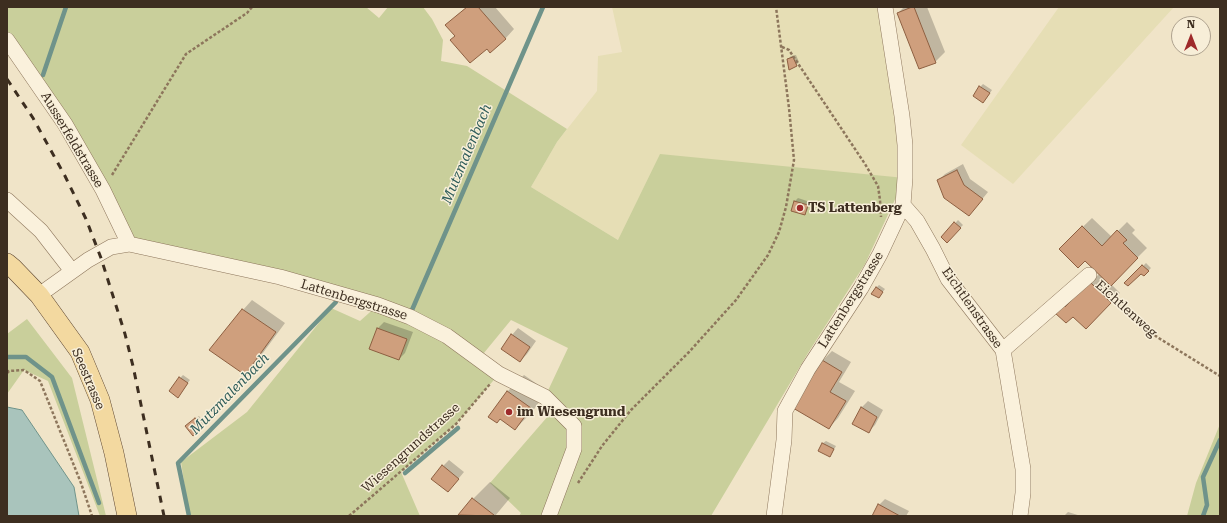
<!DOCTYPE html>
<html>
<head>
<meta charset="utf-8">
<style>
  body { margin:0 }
  #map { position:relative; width:1227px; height:523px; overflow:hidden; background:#f0e4c8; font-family:"Roboto Serif",serif }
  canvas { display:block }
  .frame { position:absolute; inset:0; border:8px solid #3d2e20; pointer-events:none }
  .north { position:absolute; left:1171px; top:16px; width:40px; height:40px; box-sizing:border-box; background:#f7eed8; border:1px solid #ada18e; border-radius:50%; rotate:0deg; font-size:11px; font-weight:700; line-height:16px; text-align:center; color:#3d2e20 }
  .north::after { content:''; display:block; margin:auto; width:14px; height:18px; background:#9e2a2b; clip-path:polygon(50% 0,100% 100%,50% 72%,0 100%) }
</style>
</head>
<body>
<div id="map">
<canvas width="1227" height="523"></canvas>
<div class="frame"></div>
<div class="north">N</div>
</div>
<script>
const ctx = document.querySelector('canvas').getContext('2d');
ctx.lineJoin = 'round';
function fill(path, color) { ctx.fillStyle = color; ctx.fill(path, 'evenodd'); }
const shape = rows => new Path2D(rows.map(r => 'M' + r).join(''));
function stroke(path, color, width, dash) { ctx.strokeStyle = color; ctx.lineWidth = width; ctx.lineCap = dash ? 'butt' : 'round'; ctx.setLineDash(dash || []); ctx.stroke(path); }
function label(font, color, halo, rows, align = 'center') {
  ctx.font = font + ' "Roboto Serif",serif'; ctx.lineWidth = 3; ctx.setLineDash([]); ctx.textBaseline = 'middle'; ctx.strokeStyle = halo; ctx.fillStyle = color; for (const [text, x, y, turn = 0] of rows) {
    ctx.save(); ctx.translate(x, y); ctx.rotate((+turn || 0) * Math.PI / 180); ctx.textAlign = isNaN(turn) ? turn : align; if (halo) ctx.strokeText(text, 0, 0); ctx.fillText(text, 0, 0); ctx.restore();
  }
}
fill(shape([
  [612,7,885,7,905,178,618,240,531,187,557,142,597,91,598,56,622,52],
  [1059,7,1174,7,1013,184,961,145]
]), '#e6deb5');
fill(shape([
  [7,7,366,7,379,18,388,7,423,7,432,19,443,40,441,61,467,66,567,129,557,142,531,187,618,240,660,154,905,178,865,264,808,353,711,516,519,516,521,513,490,483,555,408,545,397,568,348,511,320,479,359,499,374,456,424,401,472,420,516,189,516,181,462,247,412,331,308,360,321,378,305,129,244,7,40],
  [27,319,72,378,106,516,100,516,48,381,24,370,7,394,7,334],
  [1220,424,1220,516,1187,516,1196,483]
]), '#c9cf9b');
const water = shape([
  [7,407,22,410,74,487,79,516,7,516,7,407]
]);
fill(water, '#a9c4bc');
stroke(water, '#6f938a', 1);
fill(shape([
  [467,7,495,7,514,29,505,39,487,48,456,36,456,16],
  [904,7,927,7,945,52,935,62,898,13],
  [796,55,799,62,796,65,788,59,791,56],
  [983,84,992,90,986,99,980,87],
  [963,164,970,179,988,192,975,208,939,180,945,174],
  [798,198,810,202,807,211,804,214,795,201],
  [1092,218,1112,237,1127,222,1135,230,1132,233,1147,248,1111,284,1120,293,1086,328,1073,315,1057,313,1073,297,1075,298,1099,274,1085,260,1060,249],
  [958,220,963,225,947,241,943,237],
  [1146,263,1151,268,1144,275,1141,272,1126,283],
  [879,285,885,289,881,294,876,288],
  [252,300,285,323,254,365,245,374,243,310],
  [384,322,413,332,405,353,399,359,378,328],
  [518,328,536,341,527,354,520,361,512,335],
  [832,351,851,362,839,382,855,391,838,418,829,428,823,360],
  [183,375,190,380,178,396,180,378],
  [524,375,547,391,532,412,515,429,501,418,489,416,508,391],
  [868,401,883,410,875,425,869,431,861,408],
  [199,416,205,424,202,427,189,423],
  [826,441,836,446,832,453,829,456,823,443],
  [449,460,464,472,454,484,443,466],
  [490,482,510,498,495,516,459,515,473,499],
  [885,499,909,511,906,516,873,516,879,505],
  [1068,512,1081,516,1064,516]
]), '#0003');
stroke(shape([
  [43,75,66,7],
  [412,310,543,7],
  [7,357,26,357,52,377,99,503],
  [405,473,458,428],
  [189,516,178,463,336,302],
  [1203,516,1207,505,1203,477,1220,440]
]), '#6f938a', 4.5);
const building = shape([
  [467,7,478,7,506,39,490,53,487,49,470,63,450,40,455,36,445,25,467,7],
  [912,7,914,7,936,63,919,69,897,13,912,7],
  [793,57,797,66,789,70,787,59,793,57],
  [979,86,990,93,983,103,973,96,979,86],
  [957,170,964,185,983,199,969,216,944,198,937,180,957,170],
  [794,201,808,205,805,215,791,211,794,201],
  [954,222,961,228,947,243,941,237,954,222],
  [1082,226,1102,246,1117,230,1127,240,1123,243,1138,258,1111,286,1085,261,1078,268,1059,249,1082,226],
  [1142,265,1149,271,1144,276,1141,274,1128,286,1124,283,1142,265],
  [1090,282,1111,303,1086,329,1073,317,1066,323,1055,313,1063,305,1065,307,1090,282],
  [876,287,883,292,879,298,871,294,876,287],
  [242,309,276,332,245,375,209,350,242,309],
  [377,328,407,339,399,360,369,349,377,328],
  [511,334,530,347,520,362,501,349,511,334],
  [822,360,842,372,830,392,846,401,829,429,793,408,822,360],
  [179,377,188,383,178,398,169,391,179,377],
  [507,391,531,408,515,430,500,419,497,423,488,417,507,391],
  [861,407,877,417,869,433,852,424,861,407],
  [195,418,203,428,193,436,185,426,195,418],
  [822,443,834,449,830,457,818,451,822,443],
  [442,465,459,479,448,492,431,479,442,465],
  [472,498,494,515,493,516,458,515,472,498],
  [878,504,900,516,872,516,878,504]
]);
fill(building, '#cf9f7d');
stroke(building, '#8d5f41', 1);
const minor = shape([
  [7,40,65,124,103,190,129,244],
  [7,200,41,231,72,271],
  [903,205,917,221,933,249,948,279,1003,350,1023,469,1023,493,1020,516],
  [39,295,88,260,111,247,129,244,280,277,378,305,410,317,447,336,499,374,545,397,574,426,574,449,549,516],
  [1003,350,1089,275],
  [774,516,784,440,785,411,808,369,861,288,880,254,903,205,905,178,905,145,902,116,885,7]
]);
const major = shape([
  [7,263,13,268,39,295,80,352,100,400,114,453,127,516]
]);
stroke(minor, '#8d765c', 16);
stroke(major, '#5b4430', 20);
stroke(shape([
  [782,47,789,50,865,164,878,186,880,200,881,217],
  [112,175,186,54,247,13,252,7],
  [1099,285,1118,305,1157,337,1220,376],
  [7,373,9,371,24,370,40,381,81,483,92,516],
  [578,483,602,446,631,410,689,352,736,300,768,255,779,232,786,207,794,160,789,108,776,7],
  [349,516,456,424,490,384]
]), '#8d765c', 2.5, [3, 2]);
stroke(minor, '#faf1dc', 15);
stroke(major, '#f3d9a0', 19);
stroke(shape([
  [7,79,33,118,65,176,86,219,101,258,125,334,133,366,164,516]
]), '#3d2e20', 3, [7, 7]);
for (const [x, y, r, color] of [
  [800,208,4,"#9e2a2b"],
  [509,412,4,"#9e2a2b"]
]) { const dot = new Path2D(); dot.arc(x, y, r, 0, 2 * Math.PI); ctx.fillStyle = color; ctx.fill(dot); stroke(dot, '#f7eed8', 1.5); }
label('13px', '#3d2e20', '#f7eed8', [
  ["Ausserfeldstrasse",72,140,59],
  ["Lattenbergstrasse",354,300,17],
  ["Lattenbergstrasse",851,300,-58],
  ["Eichtlenstrasse",972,308,55],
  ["Eichtlenweg",1126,309,42],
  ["Seestrasse",88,379,67],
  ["Wiesengrundstrasse",411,448,-42]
]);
label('bold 13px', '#3d2e20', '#f7eed8', [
  ["TS Lattenberg",808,208],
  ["im Wiesengrund",517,412]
], 'left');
label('italic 14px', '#2f5d5a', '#f7eed8', [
  ["Mutzmalenbach",467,154,-67],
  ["Mutzmalenbach",230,394,-46]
]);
</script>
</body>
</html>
